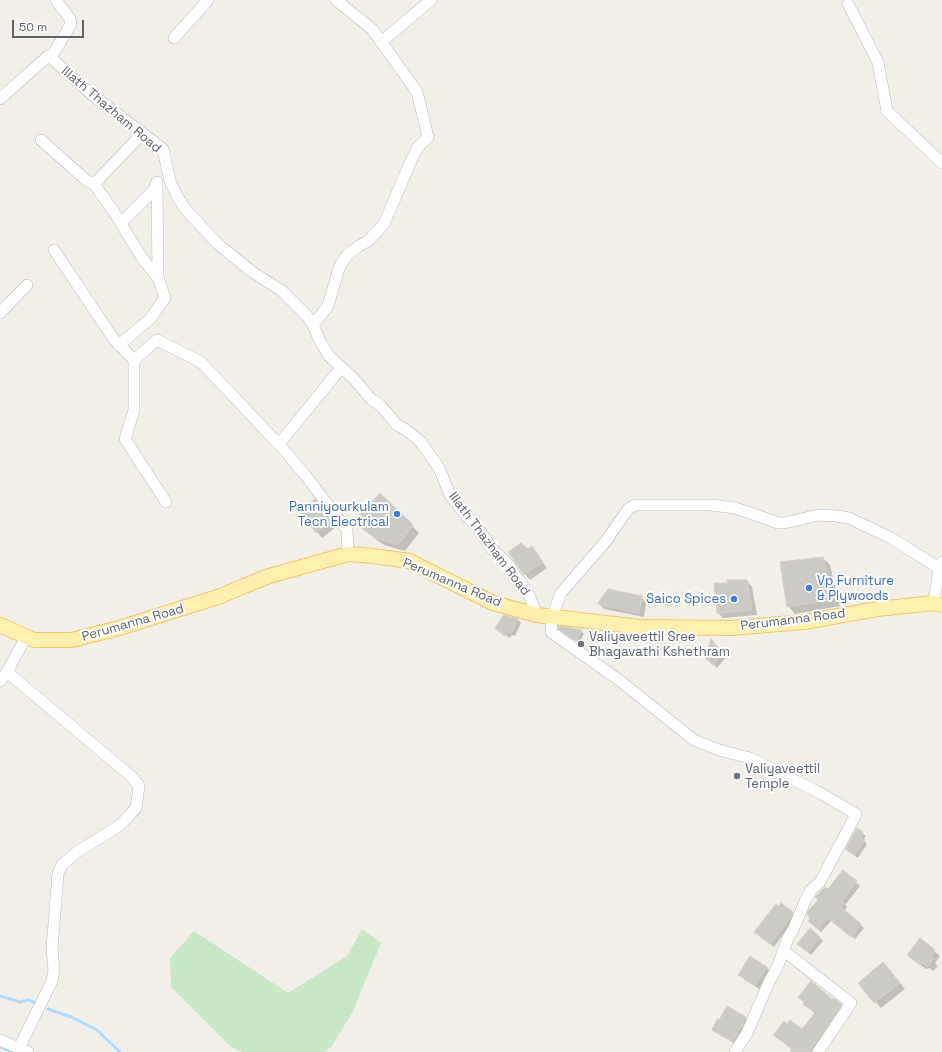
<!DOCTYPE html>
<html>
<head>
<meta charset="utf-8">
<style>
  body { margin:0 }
  #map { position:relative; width:942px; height:1052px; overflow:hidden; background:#f1efe8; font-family:"Space Grotesk",sans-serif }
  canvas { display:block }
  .scale { position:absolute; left:12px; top:20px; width:72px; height:18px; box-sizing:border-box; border:2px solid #5f6368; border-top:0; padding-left:5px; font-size:12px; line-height:14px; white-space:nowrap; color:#5f6368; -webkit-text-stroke:3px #fff; paint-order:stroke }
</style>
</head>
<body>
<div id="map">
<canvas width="942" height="1052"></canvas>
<div class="scale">50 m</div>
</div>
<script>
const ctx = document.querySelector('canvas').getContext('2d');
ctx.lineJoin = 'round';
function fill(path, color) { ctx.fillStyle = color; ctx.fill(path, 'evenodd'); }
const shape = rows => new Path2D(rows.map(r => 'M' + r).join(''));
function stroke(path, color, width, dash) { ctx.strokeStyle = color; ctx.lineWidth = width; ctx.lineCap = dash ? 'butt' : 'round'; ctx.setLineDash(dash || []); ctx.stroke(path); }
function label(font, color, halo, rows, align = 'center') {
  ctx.font = font + ' "Space Grotesk",sans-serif'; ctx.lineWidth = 4; ctx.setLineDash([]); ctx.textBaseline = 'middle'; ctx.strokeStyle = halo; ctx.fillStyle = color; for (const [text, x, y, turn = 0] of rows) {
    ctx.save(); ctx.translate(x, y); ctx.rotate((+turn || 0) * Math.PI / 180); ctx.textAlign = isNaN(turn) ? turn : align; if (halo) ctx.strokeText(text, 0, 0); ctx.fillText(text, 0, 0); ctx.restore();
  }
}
fill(shape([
  [362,929,381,943,352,1013,331,1047,325,1052,243,1052,231,1047,171,987,170,958,194,931,288,993,347,956]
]), '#c6e8c5');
fill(shape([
  [380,494,419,533,405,551,384,545,374,538,363,528],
  [315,500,336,527,322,538,301,512],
  [532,547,547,568,530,580,525,574,528,550],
  [823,558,830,565,840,606,795,614,788,606],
  [747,581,752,587,757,615,723,618,718,613],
  [641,597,646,603,644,617,604,609,599,604],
  [517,619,521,623,515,636,512,635,509,638,499,630],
  [581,631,584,634,579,643,563,632],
  [717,647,727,656,717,668,705,656],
  [857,829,866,836,863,840,867,844,858,858,850,852],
  [844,872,860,886,845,905,847,907,844,911,864,928,855,939,832,920,821,932,809,921,828,891],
  [792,913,796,917,794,920,774,947,755,932],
  [819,937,823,941,811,955,802,947],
  [920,940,940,956,935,963,938,966,933,971,929,968,926,969,914,960],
  [766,967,772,973,761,990,745,980,739,975],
  [889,969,905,989,881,1008,860,983],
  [832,1000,844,1009,815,1052,791,1052,793,1050,787,1025,802,1031],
  [745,1018,749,1022,736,1044,716,1033,713,1030]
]), '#0003');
stroke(shape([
  [0,996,20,1002,28,1000,36,1003],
  [48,1009,71,1017,97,1030,120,1052],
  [0,1047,13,1052]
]), '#aadcff', 3);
const building = shape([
  [380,493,413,525,398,545,376,538,365,531,354,521,380,493],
  [315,499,331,521,316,533,300,512,315,499],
  [521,543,528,549,532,546,543,562,524,575,508,552,521,543],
  [823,557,833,599,787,607,780,562,823,557],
  [727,580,747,580,752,610,717,613,714,583,728,583,727,580],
  [608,589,642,596,639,613,597,604,608,589],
  [504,615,518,619,511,633,508,632,504,636,495,628,504,615],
  [558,626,571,628,582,630,576,641,558,629,558,626],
  [711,639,716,645,724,651,713,665,703,656,709,646,711,639],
  [857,828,863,832,860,836,865,840,854,855,845,849,857,828],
  [843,870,857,881,842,901,845,903,841,907,861,924,851,937,828,918,818,929,808,921,810,918,807,915,808,911,818,900,815,897,825,887,828,889,843,870],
  [781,903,793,912,791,917,770,944,754,932,776,904,779,906,781,903],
  [810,928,820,937,807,952,797,944,810,928],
  [920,938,935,950,930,957,933,959,927,967,923,963,920,965,907,955,920,938],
  [750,956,767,967,755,985,738,975,750,956],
  [883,962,900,983,874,1003,858,983,883,962],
  [811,981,832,999,833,998,842,1005,812,1048,811,1052,790,1052,792,1049,773,1035,784,1021,787,1024,790,1020,802,1029,814,1014,814,1012,803,1004,804,1002,798,997,811,981],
  [727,1006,746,1017,742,1028,740,1027,733,1041,712,1030,717,1019,719,1020,727,1006]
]);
fill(building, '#cccac5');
stroke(building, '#d6d0c6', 1);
const minor = shape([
  [56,0,70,19,71,24,51,58,90,93,163,149,170,181,177,196,186,210,218,244,251,271,282,291,307,316,313,325,320,341,329,356,353,378,372,400,380,405,387,413,396,424,406,430,420,441,439,468,450,495,464,513,477,527,493,550,506,562,529,595,537,615],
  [848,4,878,62,887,111,942,163],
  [174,38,208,0],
  [381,42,431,0],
  [0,99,48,56],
  [41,140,86,180,94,184,114,212,142,258,158,278,165,298,150,319,119,345],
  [157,182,158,278],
  [94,184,142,134],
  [121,223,153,191,157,182],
  [54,250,113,338,134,360],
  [0,313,27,285],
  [313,325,328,306,339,268,347,255,359,246,368,241,384,224,410,163,418,147,428,137,417,92,372,29,336,0],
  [279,444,341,368],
  [166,502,125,439,134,410,134,360,157,340,201,362,285,451,306,476,347,530,348,554],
  [934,603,939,568,942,562],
  [7,672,132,777,139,786,136,808,129,816,119,826,77,852,62,865,58,874,52,948,54,970,52,981,19,1048],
  [0,681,7,672,26,637],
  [784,951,851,1003,818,1052],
  [0,1040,28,1052],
  [735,1052,747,1033,769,982,777,968,788,938,793,930,805,901,811,890,820,882,856,814,820,793,750,758,719,750,694,740,619,680,551,632,552,617,561,593,606,541,628,509,635,505,712,505,735,508,756,515,778,523,785,523,818,515,836,516,849,518,891,538,939,568]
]);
const major = shape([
  [0,625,34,640,72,640,119,628,221,596,244,586,269,576,348,554,373,556,409,561,493,603,537,615,640,627,731,628,804,622,877,609,934,603,942,605]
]);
stroke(minor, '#b5b8bc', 12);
stroke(major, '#f3c55f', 16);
stroke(minor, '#fff', 11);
stroke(major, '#fff0af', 14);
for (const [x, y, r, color] of [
  [397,514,4,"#3f7fe0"],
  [809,588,4,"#3f7fe0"],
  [734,599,4,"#3f7fe0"],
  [581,644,4,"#6b7280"],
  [737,776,4,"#6b7280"]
]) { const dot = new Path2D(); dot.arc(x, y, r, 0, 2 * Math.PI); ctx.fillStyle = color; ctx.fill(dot); stroke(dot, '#fff', 1.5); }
label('13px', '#5f6368', '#fff', [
  ["Illath Thazham Road",111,110,40],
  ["Illath Thazham Road",489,544,53],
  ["Perumanna Road",452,583,23],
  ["Perumanna Road",793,620,-7],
  ["Perumanna Road",133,623,-16]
]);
label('13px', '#366cbe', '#fff', [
  ["Panniyourkulam",389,507],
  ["Tecn Electrical",389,522],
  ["Vp Furniture",817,581,"left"],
  ["& Plywoods",817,596,"left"],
  ["Saico Spices",726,599]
], 'right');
label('13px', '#5b616d', '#fff', [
  ["Valiyaveettil Sree",589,637],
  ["Bhagavathi Kshethram",589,652],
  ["Valiyaveettil",745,769],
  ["Temple",745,784]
], 'left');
</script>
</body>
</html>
